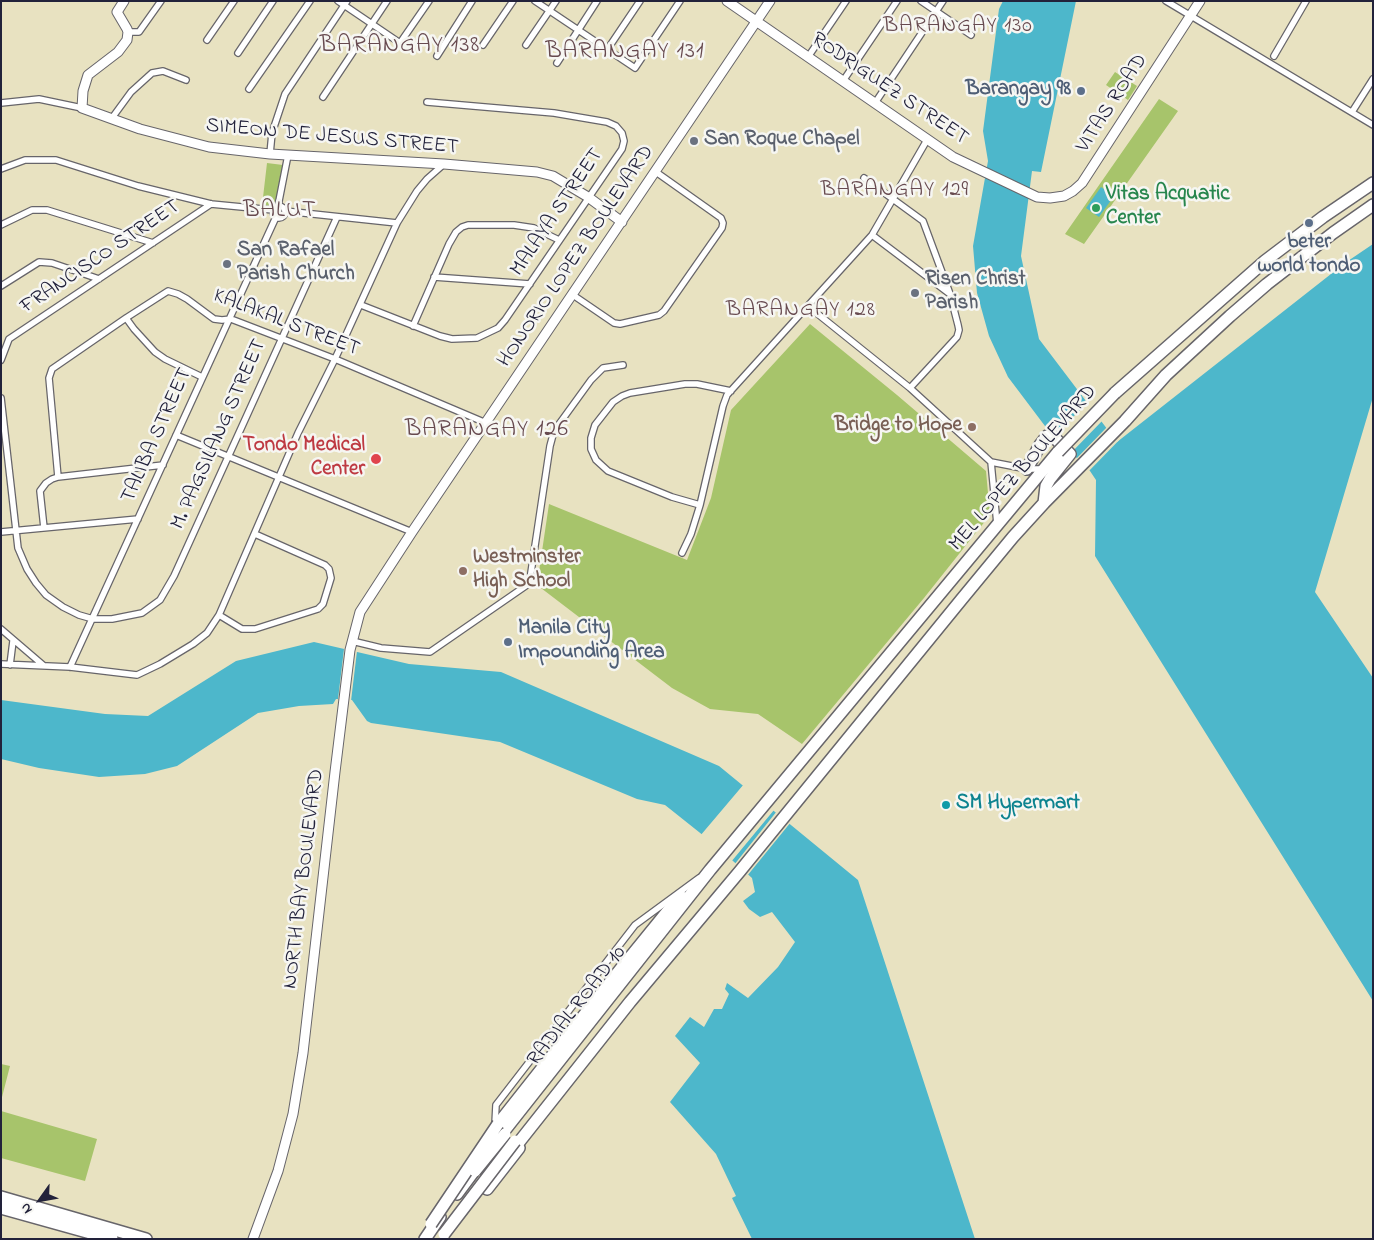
<!DOCTYPE html>
<html>
<head>
<meta charset="utf-8">
<style>
  body { margin:0 }
  #map { position:relative; width:1374px; height:1240px; overflow:hidden; background:#e8e2c1; font-family:"Indie Flower",sans-serif }
  canvas { display:block }
  .frame { position:absolute; inset:0; border:2px solid #22223b; pointer-events:none }
  .north { position:absolute; left:15px; top:1175px; width:50px; height:50px; -webkit-text-stroke:4px #f6f6f2; paint-order:stroke; rotate:238deg; font-size:14px; font-weight:700; line-height:20px; text-align:center; color:#22223b }
  .north::after { content:''; display:block; margin:auto; width:18px; height:22px; background:#22223b; clip-path:polygon(50% 0,100% 100%,50% 72%,0 100%) }
</style>
</head>
<body>
<div id="map">
<canvas width="1374" height="1240"></canvas>
<div class="frame"></div>
<div class="north">N</div>
</div>
<script>
const ctx = document.querySelector('canvas').getContext('2d');
ctx.lineJoin = 'round';
function fill(path, color) { ctx.fillStyle = color; ctx.fill(path, 'evenodd'); }
const shape = rows => new Path2D(rows.map(r => 'M' + r).join(''));
function stroke(path, color, width, dash) { ctx.strokeStyle = color; ctx.lineWidth = width; ctx.lineCap = dash ? 'butt' : 'round'; ctx.setLineDash(dash || []); ctx.stroke(path); }
function label(font, color, halo, rows, align = 'center') {
  ctx.font = font + ' "Indie Flower",sans-serif'; ctx.lineWidth = 5; ctx.setLineDash([]); ctx.textBaseline = 'middle'; ctx.strokeStyle = halo; ctx.fillStyle = color; for (const [text, x, y, turn = 0] of rows) {
    ctx.save(); ctx.translate(x, y); ctx.rotate((+turn || 0) * Math.PI / 180); ctx.textAlign = isNaN(turn) ? turn : align; if (halo) ctx.strokeText(text, 0, 0); ctx.fillText(text, 0, 0); ctx.restore();
  }
}
fill(shape([
  [1115,72,1137,86,1128,100,1106,85],
  [1159,99,1178,111,1084,244,1065,234],
  [267,163,283,165,277,203,270,207,262,206],
  [810,324,897,395,986,471,990,515,924,598,802,744,758,714,710,709,672,688,537,585,549,504,687,560,711,498,731,410],
  [1,1064,10,1066,1,1101],
  [1,1111,97,1139,85,1181,1,1158]
]), '#a7c46b');
fill(shape([
  [1003,1,1076,1,1041,172,1032,171,1021,256,1039,339,1117,442,1345,263,1373,244,1373,397,1315,592,1373,678,1373,1001,1095,556,1096,480,1090,471,1048,430,1008,377,989,336,977,293,973,246,988,161,983,131,999,9],
  [1101,187,1114,196,1099,217,1086,208],
  [314,642,409,664,501,672,719,766,858,880,975,1239,752,1239,732,1198,736,1196,716,1154,670,1102,700,1063,675,1036,690,1017,704,1027,714,1009,722,1009,729,994,725,989,727,983,748,998,778,967,795,942,772,912,760,917,749,909,743,901,755,892,752,878,714,844,665,805,637,799,500,742,371,723,367,721,352,700,336,699,333,704,299,706,258,713,177,766,145,774,99,777,39,768,1,759,1,700,105,714,148,716,236,661]
]), '#4db7cb');
fill(shape([
  [1089,401,1103,420,1069,455,1052,438],
  [1108,426,1117,439,1128,431,1087,473,1075,460],
  [344,649,357,651,351,701,338,699],
  [744,784,774,810,731,862,700,836],
  [777,811,791,822,747,876,734,865]
]), '#e8e2c1');
const street = shape([
  [338,1,400,43,429,1],
  [535,1,635,68,680,1],
  [921,1,971,35],
  [1166,1,1373,125],
  [128,32,139,32,161,1],
  [207,40,234,1],
  [483,45,513,1],
  [526,45,556,1],
  [607,50,640,1],
  [238,53,273,1],
  [437,56,472,1],
  [1274,56,1306,1],
  [808,57,846,1],
  [557,63,597,1],
  [843,81,897,1],
  [249,89,310,1],
  [323,97,387,1],
  [1,103,39,99,82,108],
  [875,103,943,1],
  [1352,112,1373,79],
  [112,118,131,92,152,73,163,71,186,80],
  [270,154,272,133,285,94,347,1],
  [1,169,25,160,56,160,138,186,211,204,273,210],
  [864,178,923,221,950,294,958,325,959,330,957,337,910,388],
  '273 212a6 6 0 1 1 12 0a6 6 0 1 1-12 0Z',
  [278,206,288,155],
  [285,211,397,223],
  [1,225,32,210,47,210,153,243],
  [872,235,950,294],
  [434,277,530,284],
  [1,286,39,262,52,263,99,279],
  [573,295,614,323,620,324,659,315,664,311,722,228,723,223,721,218,656,172],
  [361,305,440,336,452,339,477,338,498,328,505,320,622,149,624,141,622,133,616,126,607,122,554,113,427,102],
  [809,307,910,388,991,462,1027,469,1042,469],
  [126,318,134,329,155,352,165,359,202,377],
  [413,326,449,244,456,232,462,227,468,225,514,225,534,228,559,240],
  [1,360,9,339,211,204],
  [1,398,18,548,27,569,36,583,46,595,63,607,79,615,93,619,112,619,142,613,160,600,174,576,337,217],
  [176,435,412,532],
  [991,462,997,524],
  [58,477,49,378,52,369,126,318,168,291,178,294,187,299,214,319,222,320,231,319,335,359,486,423],
  [700,505,672,497,608,471,596,460,591,449,591,438,595,425,613,402,622,396,630,393,685,384,697,384,731,391],
  [44,528,40,491,46,483,52,479,58,477,163,465],
  [1,532,138,519],
  [682,553,691,534,700,505,723,406,727,395,872,235,927,140],
  [219,615,242,629,255,629,318,609,323,604,331,578,329,569,325,565,255,534],
  [1,629,43,665],
  [352,641,381,648,430,652,527,585,530,579,550,446,554,431,591,380,603,368,623,365],
  [1,664,70,667,137,675,160,664,193,644,207,633,219,615,298,433,335,359,397,223,417,191,427,179,444,164],
  [10,665,13,641],
  [70,667,276,217],
  [495,1124,496,1105,635,925,699,878]
]);
const secondary = shape([
  [124,1,117,12,127,29,128,32,127,40,118,52,88,75,83,91,82,108,140,129,209,147,270,154,444,164,537,172,553,176,588,197,622,222],
  [727,1,953,157,1037,197,1050,198,1064,196,1073,191,1082,183,1200,1],
  [253,1239,278,1171,293,1114,303,1053,335,772,350,650,360,612,412,532,770,1]
]);
const highway = shape([
  [1115,393,1265,261,1323,217,1373,183],
  [1027,469,1040,445,1047,436,1053,436,1070,454,1050,479,1046,486,1044,503],
  [498,1124,623,966,671,907,682,897],
  [497,1140,710,870,1058,452],
  [512,1151,630,1002,740,871,961,600,1013,537,1044,503,1125,421,1166,375,1230,316,1267,284,1333,233,1373,205],
  [487,1189,519,1148],
  [457,1194,480,1163],
  [1,1197,146,1239],
  [1,1208,112,1239],
  [425,1239,440,1217]
]);
stroke(street, '#67656a', 8);
stroke(secondary, '#67656a', 11);
stroke(highway, '#67656a', 14);
stroke(street, '#fff', 5.5);
stroke(secondary, '#fff', 9);
stroke(highway, '#fff', 11);
const highwayBridge = shape([
  [1058,452,1115,393],
  [475,1171,505,1134],
  [431,1224,498,1124],
  [444,1234,515,1141]
]);
stroke(highwayBridge, '#67656a', 14, []);
stroke(highwayBridge, '#fff', 11);
for (const [x, y, r, color] of [
  [1081,91,5,"#5c6f8a"],
  [694,141,5,"#6b7280"],
  [1096,208,5,"#2e9e5b"],
  [1309,223,5,"#5c6f8a"],
  [227,264,5,"#6b7280"],
  [915,293,5,"#6b7280"],
  [972,427,5,"#8d6e63"],
  [376,459,6,"#e0444e"],
  [463,571,5,"#8d6e63"],
  [508,642,5,"#5c6f8a"],
  [946,805,5,"#0f9aa8"]
]) { const dot = new Path2D(); dot.arc(x, y, r, 0, 2 * Math.PI); ctx.fillStyle = color; ctx.fill(dot); stroke(dot, '#f6f6f2', 2); }
label('21px', '#22223b', '#f6f6f2', [
  ["RODRIGUEZ STREET",889,90,34],
  ["VITAS ROAD",1113,104,-57],
  ["SIMEON DE JESUS STREET",332,138,5],
  ["MALAYA STREET",558,213,-56],
  ["HONORIO LOPEZ BOULEVARD",577,257,-56],
  ["FRANCISCO STREET",101,258,-34],
  ["KALAKAL STREET",286,324,21],
  ["M. PAGSILANG STREET",220,435,-66],
  ["TALIBA STREET",158,436,-66],
  ["MEL LOPEZ BOULEVARD",1024,469,-49],
  ["NORTH BAY BOULEVARD",305,879,-83],
  ["RADIAL ROAD 10",578,1007,-52]
]);
label('bold 21px', '#4e5e75', '#f6f6f2', [
  ["Barangay 98",1071,91],
  ["beter",1309,244,"center"],
  ["world tondo",1309,268,"center"],
  ["Manila City",518,630,"left"],
  ["Impounding Area",518,654,"left"]
], 'right');
label('bold 21px', '#5b616d', '#f6f6f2', [
  ["San Roque Chapel",704,141],
  ["San Rafael",237,252],
  ["Parish Church",237,276],
  ["Risen Christ",925,281],
  ["Parish",925,305]
], 'left');
label('bold 21px', '#27864d', '#f6f6f2', [
  ["Vitas Acquatic",1106,196],
  ["Center",1106,220]
], 'left');
label('bold 21px', '#785e54', '#f6f6f2', [
  ["Bridge to Hope",962,427],
  ["Westminster",473,559,"left"],
  ["High School",473,583,"left"]
], 'right');
label('bold 21px', '#be3a42', '#f6f6f2', [
  ["Tondo Medical",365,447],
  ["Center",365,471]
], 'right');
label('bold 21px', '#0d838f', '#f6f6f2', [
  ["SM Hypermart",956,805]
], 'left');
ctx.letterSpacing = '1px';
label('22px', '#674a4f', '#f6f6f2', [
  ["BARANGAY 130",958,27],
  ["BARANGAY 129",895,191],
  ["BARANGAY 128",801,311]
]);
ctx.letterSpacing = '0px';
ctx.letterSpacing = '1px';
label('24px', '#674a4f', '#f6f6f2', [
  ["BARANGAY 138",400,47],
  ["BARANGAY 131",625,53],
  ["BALUT",280,212],
  ["BARANGAY 126",487,431]
]);
ctx.letterSpacing = '0px';
</script>
</body>
</html>
